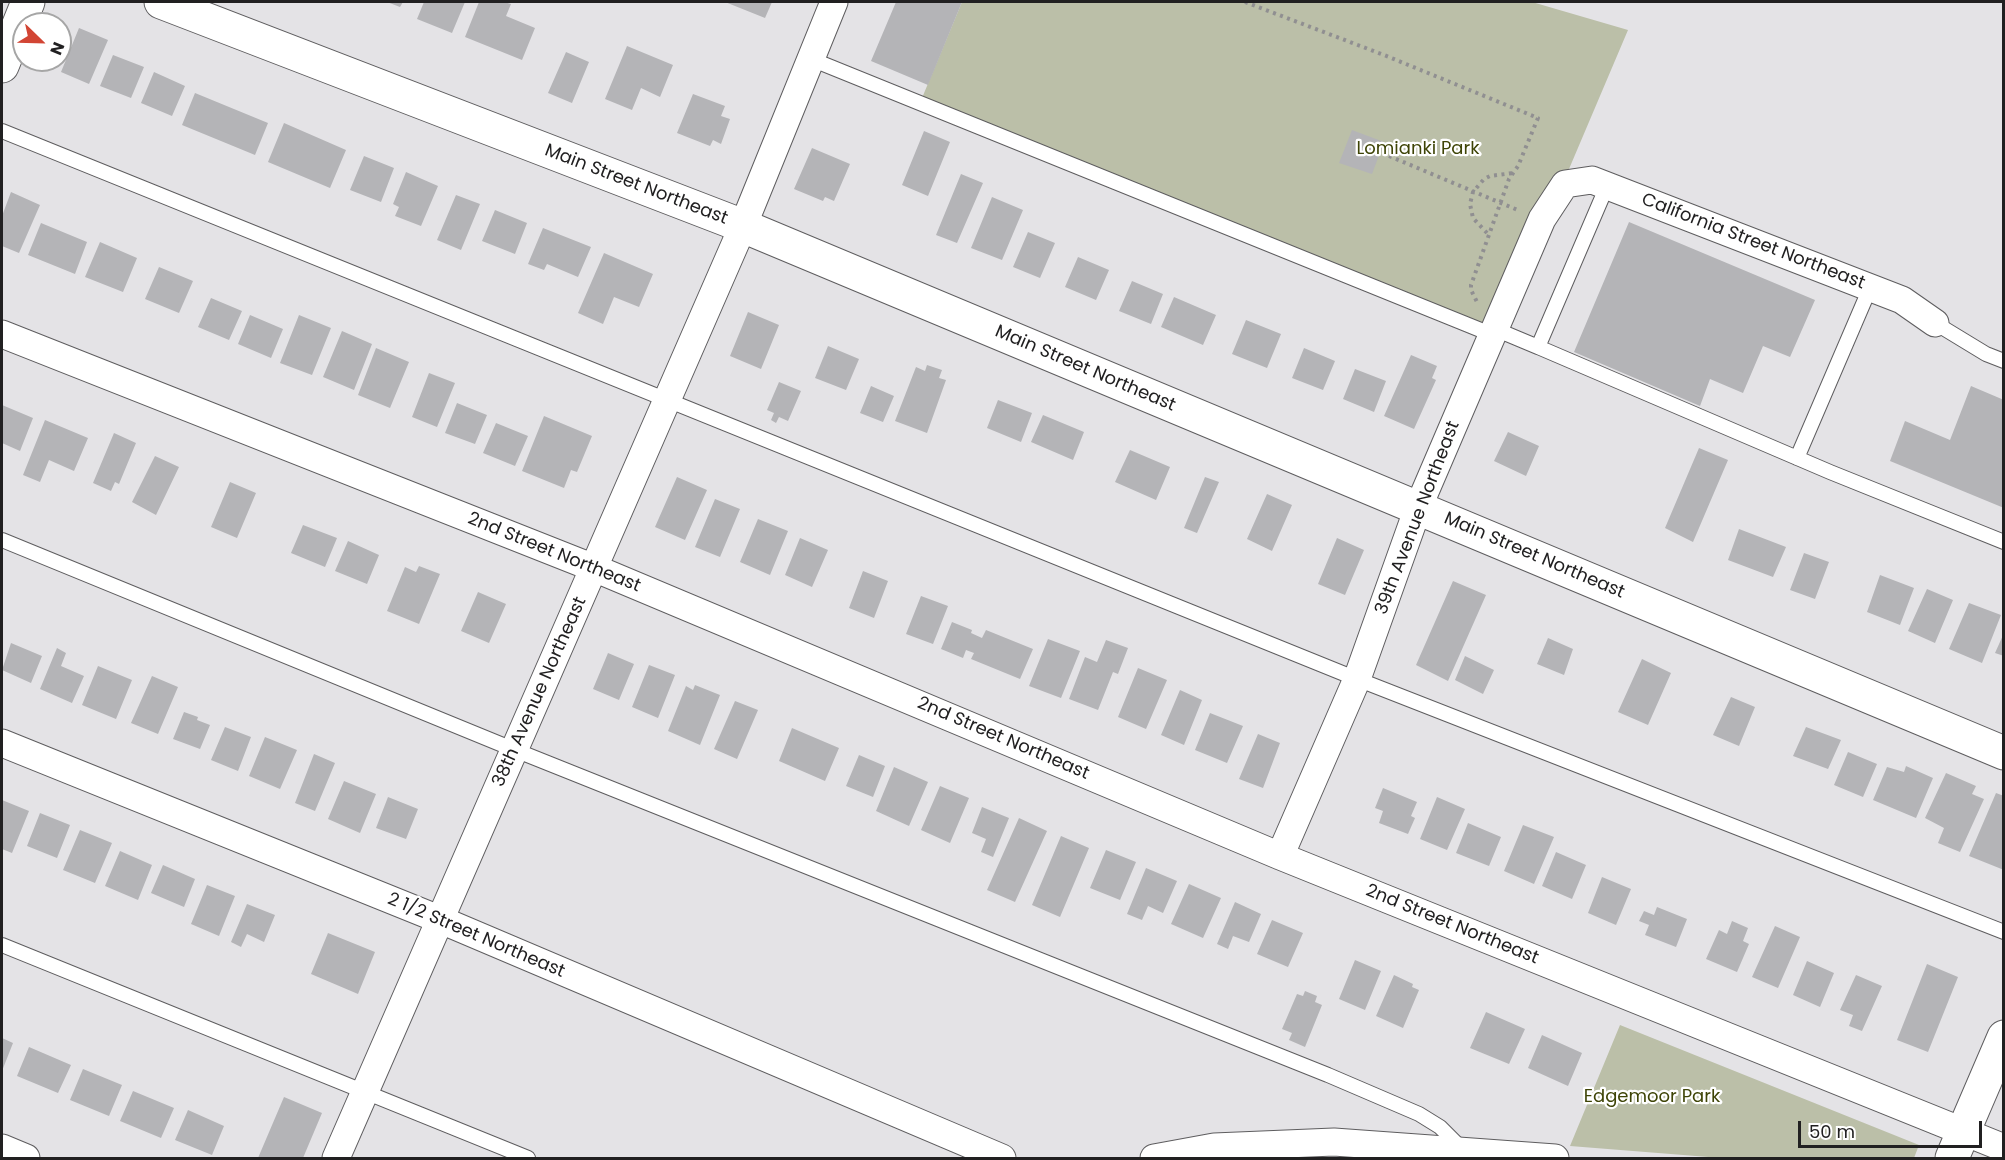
<!DOCTYPE html>
<html>
<head>
<meta charset="utf-8">
<style>
  body { margin:0 }
  #map { position:relative; width:2005px; height:1160px; overflow:hidden; background:#e4e3e6; font-family:Poppins,sans-serif }
  canvas { display:block }
  .frame { position:absolute; inset:0; border:3px solid #212021; pointer-events:none }
  .north { position:absolute; left:12px; top:12px; width:60px; height:60px; box-sizing:border-box; background:#fff; border:2px solid #a6a6a6; border-radius:50%; rotate:113deg; font-size:16px; font-weight:700; line-height:24px; text-align:center; color:#212021 }
  .north::after { content:''; display:block; margin:auto; width:21px; height:27px; background:#d24534; clip-path:polygon(50% 0,100% 100%,50% 72%,0 100%) }
  .scale { position:absolute; left:1798px; top:1121px; width:184px; height:27px; box-sizing:border-box; border:3px solid #212021; border-top:0; padding-left:8px; font-size:18px; line-height:21px; white-space:nowrap; color:#212021; -webkit-text-stroke:4px #fff; paint-order:stroke }
</style>
</head>
<body>
<div id="map">
<canvas width="2005" height="1160"></canvas>
<div class="frame"></div>
<div class="north">N</div>
<div class="scale">50 m</div>
</div>
<script>
const ctx = document.querySelector('canvas').getContext('2d');
ctx.lineJoin = 'round';
function fill(path, color) { ctx.fillStyle = color; ctx.fill(path, 'evenodd'); }
const shape = rows => new Path2D(rows.map(r => 'M' + r).join(''));
function stroke(path, color, width, dash) { ctx.strokeStyle = color; ctx.lineWidth = width; ctx.lineCap = dash ? 'butt' : 'round'; ctx.setLineDash(dash || []); ctx.stroke(path); }
function label(font, color, halo, rows, align = 'center') {
  ctx.font = font + ' Poppins,sans-serif'; ctx.lineWidth = 4.5; ctx.setLineDash([]); ctx.textBaseline = 'middle'; ctx.strokeStyle = halo; ctx.fillStyle = color; for (const [text, x, y, turn = 0] of rows) {
    ctx.save(); ctx.translate(x, y); ctx.rotate((+turn || 0) * Math.PI / 180); ctx.textAlign = isNaN(turn) ? turn : align; if (halo) ctx.strokeText(text, 0, 0); ctx.fillText(text, 0, 0); ctx.restore();
  }
}
fill(shape([
  [962,2,1532,2,1628,30,1496,341,922,98],
  [1620,1025,1919,1145,1914,1158,1721,1158,1570,1146]
]), '#bbbfa8');
fill(shape([
  [387,2,403,2,400,7],
  [424,2,465,2,452,33,417,19],
  [479,2,504,2,511,4,506,16,535,28,522,60,465,37],
  [725,2,772,2,765,18],
  [896,2,962,2,928,85,871,61],
  [79,28,108,40,89,84,61,72],
  [627,46,673,65,660,97,641,88,632,110,605,99],
  [566,52,589,62,572,103,548,93],
  [113,55,144,67,131,98,100,86],
  [154,72,185,86,172,116,141,103],
  [195,93,268,123,255,155,182,125],
  [693,94,725,106,721,116,730,119,721,144,713,140,710,146,677,133],
  [284,123,346,150,330,188,268,162],
  [1352,130,1384,142,1372,174,1339,163],
  [924,131,950,142,928,196,902,185],
  [812,148,850,164,834,201,825,197,823,201,794,189],
  [364,156,394,168,381,202,350,190],
  [406,172,438,186,421,226,395,216,399,207,393,204],
  [961,174,983,183,957,243,936,235],
  [11,192,40,205,19,253,2,246,2,216],
  [456,195,480,204,461,250,437,240],
  [992,197,1023,210,1002,260,971,248],
  [495,210,527,223,515,254,482,241],
  [1629,222,1815,300,1790,357,1763,346,1743,393,1710,379,1700,406,1574,352],
  [41,223,87,242,75,274,28,255],
  [543,228,591,247,578,277,547,264,544,270,528,264],
  [1028,232,1055,243,1040,278,1013,267],
  [100,242,137,258,123,292,85,277],
  [604,253,653,274,639,307,614,297,603,324,578,313],
  [1078,257,1109,270,1096,300,1065,287],
  [159,267,193,281,179,313,145,299],
  [1132,281,1163,294,1151,324,1119,311],
  [1174,297,1216,315,1203,345,1161,327],
  [211,298,242,311,229,340,198,327],
  [748,312,779,325,761,369,730,356],
  [250,315,283,329,271,358,238,344],
  [299,315,331,328,312,375,280,363],
  [1246,320,1281,334,1267,368,1232,354],
  [342,331,372,344,354,390,323,377],
  [828,346,859,359,846,390,815,378],
  [376,348,409,362,390,408,358,395],
  [1304,348,1335,361,1323,390,1292,378],
  [1411,355,1437,366,1432,378,1436,380,1414,429,1384,416],
  [927,365,942,370,939,378,946,380,927,433,895,421,916,367,925,371],
  [1355,369,1386,381,1374,412,1343,399],
  [429,373,455,383,437,427,412,417],
  [779,382,801,391,788,421,779,417,776,423,771,420,774,413,767,410],
  [871,386,894,396,883,422,860,413],
  [1971,386,2004,400,2004,508,1890,461,1905,421,1950,440],
  [998,400,1032,413,1021,442,987,428],
  [457,403,487,415,475,444,445,433],
  [2,405,33,418,20,451,2,443],
  [1043,415,1084,432,1073,460,1031,442],
  [544,416,592,436,577,472,571,470,564,488,522,471],
  [45,420,88,438,74,471,49,460,40,482,23,475],
  [496,423,528,436,515,466,483,453],
  [1508,432,1539,446,1526,476,1494,461],
  [114,433,136,443,119,484,115,482,111,491,93,483],
  [1699,448,1728,460,1693,542,1665,528],
  [1130,450,1170,467,1156,500,1115,482],
  [155,456,179,467,156,515,132,502],
  [677,477,707,490,685,540,655,527],
  [1205,477,1219,482,1197,533,1184,528],
  [230,482,256,493,237,538,211,527],
  [1267,494,1292,505,1272,551,1247,539],
  [715,499,740,509,720,557,695,547],
  [758,519,788,531,770,575,740,562],
  [303,525,337,538,325,567,291,553],
  [1739,529,1786,547,1773,577,1728,560],
  [800,538,828,550,812,587,785,575],
  [1337,538,1364,550,1345,595,1318,584],
  [348,541,379,555,367,584,335,571],
  [1804,553,1829,562,1815,599,1790,590],
  [419,566,440,574,419,624,387,611,405,567,416,572],
  [863,571,888,581,874,618,849,608],
  [1880,575,1914,588,1900,625,1867,612],
  [1453,581,1486,595,1448,681,1416,665],
  [1927,589,1953,600,1935,643,1908,631],
  [478,592,506,604,489,643,461,631],
  [921,596,948,606,933,644,906,634],
  [1969,603,2001,615,1982,663,1949,649],
  [952,622,972,630,971,633,982,638,986,630,1033,649,1020,679,971,659,974,653,966,650,963,658,941,649],
  [2004,633,2004,656,1995,653],
  [1548,638,1573,649,1564,675,1537,664],
  [1048,639,1080,651,1061,698,1029,686],
  [1106,640,1128,648,1118,674,1113,672,1098,710,1069,699,1085,657,1097,662],
  [11,643,42,656,31,683,2,670],
  [57,648,66,653,61,666,84,676,72,703,40,689],
  [608,653,634,664,619,700,593,689],
  [1465,656,1494,670,1483,694,1455,680],
  [1642,659,1671,673,1648,725,1618,712],
  [649,665,675,675,658,718,632,707],
  [98,666,132,680,116,719,82,705],
  [1138,668,1167,680,1146,729,1118,717],
  [152,676,178,687,158,734,131,723],
  [695,685,720,695,700,745,668,731,686,686,693,690],
  [1180,690,1202,700,1184,745,1161,735],
  [1731,697,1755,707,1739,746,1713,735],
  [735,701,758,710,737,759,714,749],
  [184,712,198,717,197,720,210,725,200,749,173,739],
  [1210,713,1243,726,1227,763,1195,750],
  [225,727,251,737,238,771,211,760],
  [1806,727,1841,740,1828,769,1793,756],
  [792,728,839,748,825,781,779,761],
  [1258,734,1280,743,1263,788,1239,779],
  [265,737,297,750,280,789,249,776],
  [1848,752,1877,764,1863,797,1834,785],
  [314,754,335,763,315,811,295,803],
  [859,755,885,766,873,797,846,786],
  [1906,766,1933,778,1916,818,1873,800,1887,767,1904,772],
  [894,767,928,782,909,826,876,811],
  [1946,773,1976,786,1972,794,1984,799,1960,852,1938,843,1944,828,1925,818],
  [344,781,376,794,360,833,328,819],
  [940,786,969,798,950,843,921,830],
  [1383,788,1417,802,1411,816,1415,818,1408,834,1379,823,1383,811,1375,808],
  [1996,793,2004,796,2004,870,1969,856],
  [388,797,418,809,406,839,376,828],
  [1437,797,1465,809,1447,850,1420,839],
  [2,800,29,811,12,853,2,849],
  [982,807,1009,818,993,857,981,852,986,839,972,833],
  [40,813,70,825,57,858,27,846],
  [1019,818,1047,831,1015,902,987,890],
  [1468,823,1501,837,1489,866,1456,853],
  [1523,825,1554,837,1534,884,1504,871],
  [80,830,112,843,95,883,63,870],
  [1061,836,1089,848,1060,917,1032,905],
  [1106,850,1136,862,1120,900,1090,888],
  [120,851,152,865,138,900,105,886],
  [1556,852,1586,865,1572,899,1542,886],
  [163,865,195,879,184,907,151,893],
  [1146,868,1177,881,1163,913,1148,906,1142,920,1127,914],
  [1602,877,1631,889,1616,925,1588,913],
  [1189,884,1221,898,1203,938,1171,924],
  [207,885,235,896,219,936,191,924],
  [1235,902,1261,914,1249,942,1233,936,1228,949,1217,944],
  [247,904,275,915,264,942,247,934,241,947,231,942],
  [1657,907,1687,919,1676,947,1645,935,1649,925,1639,921,1644,911,1654,915],
  [1272,920,1303,933,1288,967,1257,954],
  [1732,921,1748,928,1743,941,1749,944,1737,972,1706,959,1719,930,1727,934],
  [1775,926,1800,937,1778,988,1752,977],
  [328,933,375,952,358,994,311,974],
  [1355,960,1381,971,1365,1010,1339,999],
  [1807,961,1834,973,1820,1007,1793,995],
  [1927,964,1958,977,1928,1052,1897,1040],
  [1394,975,1413,984,1412,987,1419,990,1403,1028,1376,1016],
  [1856,975,1882,986,1862,1031,1849,1026,1853,1015,1840,1010],
  [1305,991,1317,996,1315,1002,1322,1005,1305,1047,1289,1040,1292,1033,1282,1029,1297,994,1303,996],
  [1486,1012,1525,1029,1509,1064,1470,1048],
  [1542,1035,1582,1053,1568,1086,1528,1068],
  [2,1038,13,1043,2,1071],
  [29,1047,71,1065,58,1093,17,1076],
  [83,1069,122,1085,109,1116,70,1100],
  [133,1091,174,1108,161,1138,120,1121],
  [284,1097,322,1113,303,1158,258,1158],
  [188,1110,224,1126,212,1155,175,1140]
]), '#b4b4b7');
const service = shape([
  [811,59,1493,335],
  [2,131,1357,679,2004,932],
  [1935,323,1986,354,2004,361],
  [1495,329,1538,347,1607,186],
  [1538,347,1830,472,2004,542],
  [1797,458,1870,288],
  [2,540,515,750,1328,1075,1419,1114,1440,1127,1462,1149],
  [2,945,528,1158]
]);
const minor = shape([
  [2,334,594,568,1280,856,2004,1148],
  [2,743,441,920,1002,1158],
  [1280,856,1357,679,1418,508,1542,219,1565,184,1592,180,1902,300,1935,323],
  [2,1148,26,1158],
  [336,1158,743,226,834,2],
  [1154,1158,1214,1147,1334,1142,1555,1158]
]);
const tertiary = shape([
  [161,2,743,226,2004,753],
  [2,66,28,2],
  [1952,1158,2004,1037]
]);
stroke(service, '#5e5d5f', 16);
stroke(minor, '#5e5d5f', 29);
stroke(tertiary, '#5e5d5f', 35);
stroke(shape([
  [1245,2,1384,55,1538,118,1518,166,1509,179,1471,285,1471,290,1477,302],
  [1389,156,1520,211],
  [1487,233,1473,218,1470,204,1473,192,1484,179,1490,176,1513,173]
]), '#908f91', 4, [3, 4.5]);
stroke(service, '#fff', 14);
stroke(minor, '#fff', 27);
stroke(tertiary, '#fff', 33);
label('18px', '#3e4406', '#fff', [
  ["Lomianki Park",1418,149],
  ["Edgemoor Park",1652,1097]
]);
label('18px', '#212021', '#fff', [
  ["Main Street Northeast",636,185,21],
  ["California Street Northeast",1753,242,21],
  ["Main Street Northeast",1085,369,23],
  ["39th Avenue Northeast",1418,518,-69],
  ["2nd Street Northeast",554,553,22],
  ["Main Street Northeast",1534,556,23],
  ["38th Avenue Northeast",540,692,-66],
  ["2nd Street Northeast",1003,739,23],
  ["2nd Street Northeast",1452,925,22],
  ["2 1/2 Street Northeast",476,936,23]
]);
</script>
</body>
</html>
